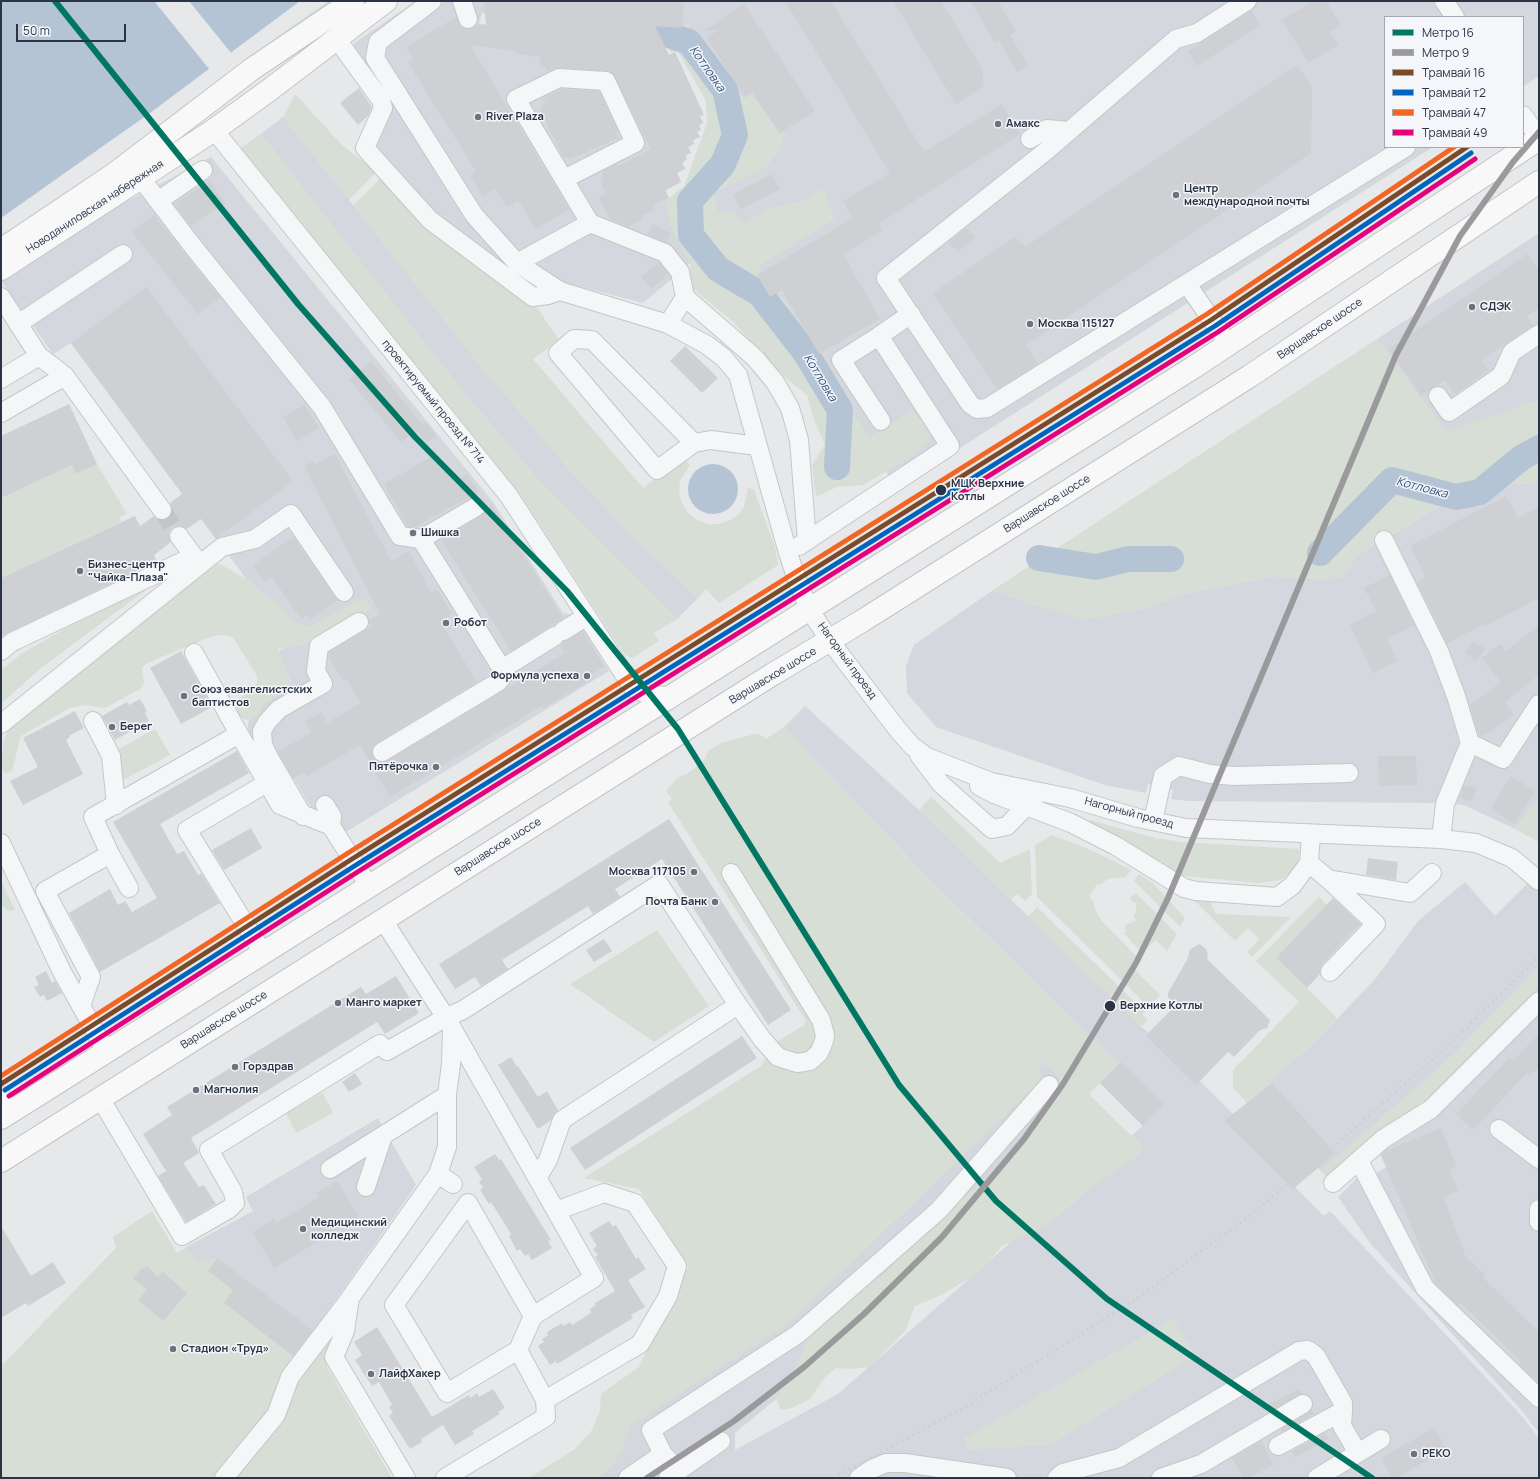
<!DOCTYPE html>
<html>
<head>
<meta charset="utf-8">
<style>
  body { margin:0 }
  #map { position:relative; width:1540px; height:1479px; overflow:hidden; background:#e6e8ea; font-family:Manrope,sans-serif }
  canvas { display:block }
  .frame { position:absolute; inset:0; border:2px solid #2b3445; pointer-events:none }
  .legend { position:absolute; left:1384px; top:16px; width:140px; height:132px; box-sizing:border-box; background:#f4f6f9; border:1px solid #a4a8b1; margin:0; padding:5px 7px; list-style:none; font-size:12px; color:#2b3445 }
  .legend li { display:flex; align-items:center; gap:8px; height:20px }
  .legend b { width:20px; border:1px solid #a4a8b1 }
  .scale { position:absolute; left:16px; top:24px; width:110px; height:18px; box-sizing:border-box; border:2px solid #2b3445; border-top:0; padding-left:5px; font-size:12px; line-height:14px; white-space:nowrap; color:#2b3445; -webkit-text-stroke:3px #f4f6f9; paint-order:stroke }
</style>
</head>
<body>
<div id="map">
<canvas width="1540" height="1479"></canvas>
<div class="frame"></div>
<ul class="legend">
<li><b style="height:5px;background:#007763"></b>Метро 16</li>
<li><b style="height:5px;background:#9a9a9d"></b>Метро 9</li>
<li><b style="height:5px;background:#7a4b2a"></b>Трамвай 16</li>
<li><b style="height:5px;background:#0065bd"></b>Трамвай т2</li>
<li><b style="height:5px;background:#f26522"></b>Трамвай 47</li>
<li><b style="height:5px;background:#e5007d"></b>Трамвай 49</li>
</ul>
<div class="scale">50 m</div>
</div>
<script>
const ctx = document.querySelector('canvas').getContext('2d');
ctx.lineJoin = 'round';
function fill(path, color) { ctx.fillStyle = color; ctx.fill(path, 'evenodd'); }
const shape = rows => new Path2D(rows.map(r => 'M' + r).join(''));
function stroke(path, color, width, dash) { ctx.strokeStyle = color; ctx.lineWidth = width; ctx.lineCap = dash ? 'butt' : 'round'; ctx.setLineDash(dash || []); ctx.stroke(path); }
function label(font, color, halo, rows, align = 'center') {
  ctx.font = font + ' Manrope,sans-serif'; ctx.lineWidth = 3; ctx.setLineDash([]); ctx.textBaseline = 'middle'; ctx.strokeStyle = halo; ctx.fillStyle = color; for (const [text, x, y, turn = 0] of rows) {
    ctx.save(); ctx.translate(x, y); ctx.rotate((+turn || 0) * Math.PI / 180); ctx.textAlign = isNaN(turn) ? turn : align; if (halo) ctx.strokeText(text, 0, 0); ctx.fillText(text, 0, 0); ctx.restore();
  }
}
fill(shape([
  [416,1,1539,1,1539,76,1523,87,1523,17,1385,17,1385,147,1433,147,897,488,706,203,754,134,690,34,482,13,479,24,519,25,659,44,663,42,669,55,675,52,704,115,700,116,703,123,699,125,701,130,697,132,700,137,693,140,694,144,688,147,691,153,686,155,687,159,685,159,683,157,685,161,682,163,677,173,681,182,665,191,693,261,643,303,547,278,543,288,515,274,436,214,371,148,390,101,354,53,354,43],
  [283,117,393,255,563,462,629,533,698,598,677,619,540,482,466,395,377,283,261,134],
  [211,157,493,502,563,613,575,615,609,671,331,841,294,779,284,783,248,737,248,724,251,712,257,702,291,681,276,653,294,643,71,343,53,354,1,281,118,206],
  [1539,233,1539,400,1446,432,1377,339],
  [1480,482,1521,484,1539,482,1539,797,1515,829,1464,805,1438,803,1189,801,1171,799,1173,790,1148,784,1146,793,1105,785,936,727,907,693,906,666,914,645,993,590,1033,605,1139,610,1187,593,1277,576,1304,579,1342,578,1358,555],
  [805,706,919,810,1148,1033,1168,1013,1218,1062,1200,1081,1233,1114,1272,1083,1270,1080,1313,1044,1376,978,1418,921,1465,882,1495,916,1539,872,1539,990,1327,1177,1318,1168,1295,1187,1324,1216,1330,1211,1520,1414,1539,1438,1539,1478,530,1478,774,1325,927,1179,1045,1062,1081,1101,833,1352,735,1433,735,1450,838,1394,1143,1126,1100,1083,1119,1064,931,881,784,727],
  [1539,1013,1539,1433,1522,1411,1370,1243,1338,1197,1358,1177,1363,1182,1386,1167,1380,1153,1447,1107],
  [378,1118,416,1185,314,1331,217,1259,197,1262,186,1247,253,1211,246,1197]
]), '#d4d7dd');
fill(shape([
  [328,1,343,1,250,65,246,59],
  [585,23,680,29,688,23,723,84,745,98,752,94,780,134,785,133,781,148,766,168,714,193,718,213,734,212,743,224,772,207,802,201,823,189,835,219,762,264,757,275,770,297,784,299,820,360,869,437,912,410,921,418,930,429,930,440,913,456,863,485,837,487,816,497,812,465,825,445,814,420,807,395,787,379,731,320,687,284,691,265,670,226,665,201,684,186,707,123,706,101,678,52,671,52,663,40,655,41],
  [295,94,341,144,376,172,349,200,283,117],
  [261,134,466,395,540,482,677,619,654,633,659,641,632,658,625,655,520,494,241,148],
  [381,178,428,227,538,309,559,340,533,359,643,488,683,458,690,465,680,481,679,492,682,503,688,513,697,520,708,524,719,524,730,520,738,515,744,507,748,488,754,490,775,547,778,565,719,603,706,589,698,598,629,533,563,462,487,375,353,206],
  [1377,339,1446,431,1539,400,1539,482,1521,484,1479,482,1358,555,1342,578,1304,579,1277,576,1187,593,1139,610,1085,620,1033,605,993,590],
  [97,464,127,514,119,517,121,522,1,578,1,498,72,465,76,474],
  [220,564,253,583,264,594,278,603,288,616,296,623,304,626,311,626,357,600,366,600,372,609,329,636,304,645,278,649,290,680,289,689,262,705,258,716,246,720,238,715,236,702,257,683,257,676,233,637,221,635,213,636,147,663,142,668,144,683,140,689,105,708,85,705,70,708,21,736,12,771,6,773,1,769,4,739,14,718,24,708,215,565],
  [151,579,154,584,41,668,1,704,1,670,21,654],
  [784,727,931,881,1119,1064,1089,1094,1126,1131,1143,1144,1140,1155,1092,1187,1051,1223,1002,1246,979,1273,939,1296,915,1306,905,1331,869,1367,851,1369,836,1368,824,1378,810,1399,792,1408,781,1410,775,1397,797,1366,809,1334,818,1323,892,1267,906,1246,941,1215,1001,1169,1057,1098,1064,1082,1045,1062,1037,1070,1045,1077,787,1325,631,1425,625,1443,612,1467,597,1478,529,1478,575,1449,592,1430,600,1411,601,1394,639,1367,681,1272,689,1268,639,1189,584,1178,761,1066,775,1043,804,1025,806,1021,668,802,672,799,666,791,677,778,690,772,704,760,709,750,722,743,758,733,766,739],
  [155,729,170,755,121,781,117,750],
  [931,797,1000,863,1030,849,1032,894,1025,901,1017,894,1010,900,919,810],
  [1539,797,1539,842,1515,829],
  [1090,820,1155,838,1183,842,1299,849,1298,865,1293,871,1281,880,1258,883,1174,875,1085,823],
  [1052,835,1093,851,1131,870,1125,877,1108,879,1099,885,1097,884,1090,895,1090,899,1093,901,1096,912,1101,920,1138,958,1131,966,1160,995,1149,1007,1037,897,1035,845],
  [1139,874,1154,884,1185,918,1180,927,1134,881],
  [1,881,15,910,8,911,1,905],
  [1136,893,1177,934,1167,951,1156,940,1142,953,1124,933,1126,931,1125,925,1137,920,1133,917,1136,912,1136,903,1133,903,1130,897],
  [1319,897,1327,905,1276,958,1337,1018,1313,1044,1270,1080,1272,1083,1247,1103,1233,1087,1233,1070,1299,1002,1256,961],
  [1195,901,1210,902,1216,914,1291,917,1252,957,1247,952,1259,939,1248,928,1235,941],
  [1037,907,1145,1012,1142,1014,1148,1020,1141,1027,1028,917],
  [657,930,709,1006,654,1042,570,984],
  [1539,965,1539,990,1428,1103,1340,1169,1327,1177,1321,1170,1454,1054],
  [323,1093,333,1113,296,1133,286,1113],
  [152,1211,177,1253,186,1247,197,1262,217,1258,329,1343,325,1355,327,1367,392,1478,1,1478,1,1366,116,1248,113,1237],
  [1174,1318,1195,1356,1051,1445,969,1450,963,1439]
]), '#d6ded6');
fill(shape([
  [1,1,300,1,150,113,1,218],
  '688 489a25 25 0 1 1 50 0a25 25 0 1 1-50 0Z'
]), '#b4c4d5');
fill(shape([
  [154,1,189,1,232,54,210,70]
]), '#e6e8ea');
stroke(shape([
  [622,29,663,33,689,42,725,90,735,135,723,164,690,201,691,235,718,269,760,294,805,352,840,410,837,467],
  [1320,553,1392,480,1456,497,1480,492,1521,458,1539,448],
  [1039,558,1096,567,1128,559,1171,559]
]), '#b4c4d5', 26);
fill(shape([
  [484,1,685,1,681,28,655,26,669,55,675,52,704,115,700,116,703,123,699,125,701,130,697,132,700,137,693,140,694,144,688,147,691,153,685,155,687,159,682,163,685,169,677,173,681,182,665,190,669,198,652,205,655,210,640,217,644,219,628,227,619,222,610,220,599,197,606,194,601,183,604,170,617,164,618,166,651,149,612,73,607,71,560,68,545,71,546,66,540,65,541,57,516,54,517,51,470,45,569,209,536,229,518,200,507,207,495,189,483,197,470,175,476,171,408,63,414,59,406,47,456,17,461,27,466,29,472,29,477,25,486,25],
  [785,1,831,1,924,152,1002,104,1020,134,878,224,882,231,843,254,880,319,819,354,782,290,770,297,757,275,853,218,843,201,890,173],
  [893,1,941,1,982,69,984,86,956,104],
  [970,1,998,1,1016,31,1010,35,1028,66,1017,72,999,41,995,43],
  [1314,1,1326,1,1341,25,1330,32,1338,45,1308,63,1282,20],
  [744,4,815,111,780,133,752,92,745,97,706,37,718,31,705,30],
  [1251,11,1260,25,1197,66,1188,51],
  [1297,65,1312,87,1311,153,1026,345,1038,364,997,389,933,293,1015,237,1020,244,1022,242,1025,247],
  [359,88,372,107,368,116,358,125,340,103],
  [563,89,599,91,618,131,616,132,618,138,580,155,569,159,567,157,564,158,540,110,542,109,541,106,545,104,542,99],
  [772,174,780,189,741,209,733,194],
  [210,181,225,203,190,226,174,204],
  [154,215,220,297,198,314,132,232],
  [653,224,671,233,666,242,647,235],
  [966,228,975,237,958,252,949,243],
  [1527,254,1539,271,1539,308,1527,316,1533,325,1482,360,1489,370,1455,394,1445,380,1421,396,1389,349],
  [659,262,668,274,651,289,641,277],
  [146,287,293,481,216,539,201,519,187,529,178,526,173,527,169,532,171,542,154,555,157,562,8,633,1,637,1,578,135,516,140,526,154,516,158,520,168,519,171,515,172,509,170,503,182,494,71,343],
  [685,346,718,378,702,393,670,361],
  [371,361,422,424,425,422,436,436,427,443,416,430,401,442,349,379],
  [69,404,97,464,76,474,72,465,1,498,1,436],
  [305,405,319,428,297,441,283,417],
  [335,454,391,561,409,551,431,593,437,590,452,614,440,621,477,682,376,743,373,747,372,753,377,761,382,762,387,761,565,653,560,645,579,633,583,632,604,666,590,675,593,679,543,708,542,706,390,797,360,745,307,776,304,772,293,778,278,752,312,732,305,722,321,712,327,723,361,703,346,678,343,680,328,656,329,652,364,631,372,625,369,621,380,614,304,466,314,461,315,465],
  [436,454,456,480,467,475,479,492,415,527,407,526,384,484],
  [1506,496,1518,518,1539,507,1539,598,1483,627,1486,623,1447,643,1417,582,1426,577,1410,546],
  [492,505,563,618,511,651,441,540,481,516,486,509],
  [293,537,338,600,311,619,307,614,301,619,272,577,264,582,253,565],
  [1390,575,1414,625,1387,639,1397,661,1373,673,1350,625,1376,611,1364,588],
  [1539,625,1539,675,1505,702,1514,715,1482,737,1477,730,1470,705,1501,682,1482,658,1500,644,1506,651],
  [1473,641,1485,649,1476,661,1465,653],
  [181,651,212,707,181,724,150,668],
  [140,699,147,711,145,713,149,721,115,740,102,716,127,702,129,705],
  [75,711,84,728,69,736,70,737,66,740,83,774,23,805,10,781,38,767,23,738],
  [237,751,249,773,160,824,177,854,184,851,198,875,201,873,220,903,100,972,69,913,110,889,118,905,125,901,132,912,157,898,113,822],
  [1378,756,1416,756,1417,785,1379,786],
  [1511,776,1535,791,1514,824,1491,808],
  [1464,785,1476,788,1472,801,1460,798],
  [669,819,791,1010,768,1025,662,859,615,889,620,897,593,914,588,906,502,960,508,969,481,986,475,977,455,989,439,964],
  [251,828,262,848,224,870,212,850],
  [1368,858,1398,862,1396,880,1366,875],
  [1333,898,1361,924,1322,965,1320,974,1307,988,1276,958],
  [604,939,612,951,594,962,586,950],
  [1200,944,1206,949,1208,954,1207,959,1270,1020,1267,1028,1260,1030,1234,1057,1228,1052,1196,1085,1146,1036,1176,1005,1168,997,1168,993,1188,958,1190,949],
  [46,971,52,983,55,981,62,993,47,1001,44,995,40,997,34,987,39,985,35,977],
  [396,976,419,1013,385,1034,377,1022,191,1138,199,1153,183,1163,199,1187,204,1185,216,1204,186,1222,158,1176,166,1171,143,1134,172,1115,167,1107,361,987,366,994],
  [1539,1034,1539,1067,1530,1076,1527,1073,1473,1130,1456,1114,1510,1057,1513,1061],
  [742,1036,757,1058,585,1170,570,1148],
  [511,1057,517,1067,518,1066,538,1097,547,1091,558,1110,550,1121,538,1129,498,1065],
  [1121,1062,1164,1104,1143,1126,1100,1083],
  [355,1073,362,1084,349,1092,342,1082],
  [1272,1083,1335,1153,1293,1189,1224,1121],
  [1441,1128,1456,1167,1449,1169,1458,1191,1443,1197,1466,1257,1486,1276,1484,1279,1539,1332,1539,1383,1519,1364,1521,1361,1461,1303,1458,1305,1436,1284,1381,1155,1385,1151],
  [495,1154,499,1160,501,1159,551,1240,548,1241,552,1248,532,1260,528,1254,525,1256,520,1249,517,1251,509,1236,511,1234,491,1202,489,1204,480,1190,483,1188,479,1182,482,1179,474,1167],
  [337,1181,359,1216,274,1268,253,1232,274,1219,276,1223,319,1197,317,1193],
  [609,1221,613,1227,616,1225,636,1259,638,1257,646,1269,628,1280,645,1307,631,1315,633,1318,557,1364,556,1361,550,1365,538,1346,544,1342,542,1339,548,1335,547,1332,562,1323,563,1326,570,1322,572,1325,591,1313,590,1309,596,1305,595,1303,615,1291,595,1257,598,1255,593,1249,597,1246,589,1233],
  [1,1226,31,1276,53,1262,66,1283,28,1306,26,1303,1,1318],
  [217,1258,313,1330,293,1356,224,1303,233,1290,208,1271],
  [147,1266,158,1277,163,1272,187,1293,163,1321,138,1300,147,1290,133,1278,142,1268,144,1269],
  [377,1327,432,1417,469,1395,470,1398,477,1393,479,1397,493,1389,505,1408,498,1412,500,1414,472,1431,474,1434,455,1445,443,1425,421,1439,422,1442,410,1449,389,1416,393,1413,389,1407,392,1405,379,1382,372,1386,355,1360,362,1355,354,1342],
  [1299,1389,1302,1394,1271,1411,1268,1405],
  [1312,1410,1314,1414,1282,1432,1281,1429],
  [1434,1428,1446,1449,1397,1478,1392,1478,1381,1458],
  [1324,1433,1328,1439,1295,1457,1292,1451],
  [1261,1441,1274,1464,1248,1478,1243,1478,1232,1458]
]), '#ced0d3');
stroke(shape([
  [162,510,179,536]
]), '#c1c4c9', 18, [18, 9]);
const minor = shape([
  [432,1,378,42,375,58,474,215,517,263,590,223,665,253,680,272,685,297],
  [462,1,468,19],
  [1247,1,1197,33,1176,39,1046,151,886,278,970,404,977,409,987,408,1406,147],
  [1444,1,1455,17],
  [336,38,381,100,383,108,365,148,430,220,533,297,548,295,560,291],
  [1523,115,1539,138],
  [214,130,509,496,633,688,649,695,671,696],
  [1030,139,1047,129,1069,131],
  [140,177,191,244,322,407,400,536,421,539],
  [564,179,635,143,606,81,559,78,516,99,590,223],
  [158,201,203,170],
  [517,263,560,291,668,324,685,297,755,358,775,382,790,408,799,440,807,541],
  [1187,284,1229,345],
  [1,297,39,356,65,376,162,510],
  [18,324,123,254],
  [668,324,707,345,724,358,738,375,788,553,797,580,809,609,830,641,898,730,912,746,927,757,991,782,1070,798,1138,818,1186,828,1441,839,1476,843,1512,858,1539,881],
  [879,336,911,314],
  [1,379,39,356],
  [1438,396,1449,412,1501,376,1512,352,1539,334],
  [1,413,65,376],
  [694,443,657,470,558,353,574,339,592,340,694,443,711,440,757,446],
  [476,507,421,539,502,669],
  [179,536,200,565],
  [1384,540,1439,651,1456,696,1470,743,1445,804,1441,839],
  [799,546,950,446,879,336,841,360,881,421],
  [563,631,587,616],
  [1,651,12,642,194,556],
  [194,653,239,734],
  [93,721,111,756,116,805],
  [1,724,222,547,255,539,291,514,344,592],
  [1470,743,1503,759,1539,704],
  [382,752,498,682,503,676,502,669,555,636],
  [919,755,941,784,992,829,1007,826,1033,799],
  [979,786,994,794,1071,823,1116,846,1184,888,1196,891,1277,897,1292,886,1309,863,1311,834],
  [325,805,332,816,331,826],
  [303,816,270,759,263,745,262,731,267,722,279,709,323,684,316,671,319,646,359,622],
  [1153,821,1163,776,1179,766,1210,774,1234,776,1349,773],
  [1,843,61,970,106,1051],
  [110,854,129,888],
  [1309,863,1328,879,1410,893,1432,873],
  [1328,879,1376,924,1330,972],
  [383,920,448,1021,556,1211,604,1193,635,1203,677,1266,668,1296,640,1344,545,1400,546,1417,445,1478],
  [263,953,187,830,267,783],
  [81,1006,91,977,45,891,110,854,93,817,239,734,280,805,331,826,369,886],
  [1,1096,11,1112],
  [100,1098,182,1236,229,1209,235,1203,233,1192,209,1150,380,1044,387,1051,445,1018,463,1010,659,884,738,1005,762,1039,778,1057,797,1063,810,1061,819,1053,824,1041,825,1035,821,1020,731,873],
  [1499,1129,1539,1159],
  [1359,1161,1425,1288,1539,1398],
  [330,1169,447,1095],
  [438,1174,453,1184],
  [537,1178,548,1160,562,1120,738,1005],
  [1333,1183,1383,1139,1431,1109,1539,1001],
  [366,1187,383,1136],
  [1539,1209,1539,1222],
  [533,1316,594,1278,556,1211],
  [518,1350,447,1393,394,1305,468,1203,533,1316,518,1350,545,1400],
  [1343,1411,1342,1426,1358,1453],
  [678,1471,663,1454,651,1430,798,1334,939,1210,1049,1085],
  [224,1478,276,1415,290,1377,348,1301],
  [406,1478,334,1357,345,1331,350,1298,438,1174,447,1147,447,1095,451,1064,452,1030],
  [628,1478,663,1454],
  [668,1478,721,1441],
  [859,1478,872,1469,886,1463,905,1463,1007,1478],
  [1057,1478,1063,1473,1119,1458,1299,1351,1308,1350,1316,1356,1343,1403,1343,1411,1278,1446],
  [1161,1478,1201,1464,1303,1404],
  [1317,1478,1381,1439]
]);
const major = shape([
  [1,250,113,175,252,69,353,1],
  [1,269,214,130,268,91,386,1],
  [1,1118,1194,367,1539,139],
  [1,1161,773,674,862,621,1250,376,1539,182]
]);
stroke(minor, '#c4c6c8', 20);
stroke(major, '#c2c5c8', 24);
stroke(minor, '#f5f6f7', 18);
stroke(major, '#f8f8f8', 22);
stroke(shape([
  [833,1478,965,1407,1138,1298,1244,1220,1331,1149,1447,1047,1539,956]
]), '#cecfd2', 3, [2, 4]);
stroke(shape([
  [1,1084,352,859,1211,320,1467,147]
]), '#7a4b2a', 5);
stroke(shape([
  [5,1090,356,865,1215,326,1471,153]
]), '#0065bd', 5);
stroke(shape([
  [1,1076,348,853,1207,314,1454,147]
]), '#f26522', 5);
stroke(shape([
  [9,1096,359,871,1218,332,1475,159]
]), '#e5007d', 5);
stroke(shape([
  [55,1,298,304,415,437,567,591,678,729,899,1085,996,1201,1107,1299,1372,1478]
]), '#007763', 6);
stroke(shape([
  [647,1478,734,1421,804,1367,864,1314,942,1237,1024,1139,1063,1084,1136,963,1168,898,1396,355,1460,236,1513,162,1539,132]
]), '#9a9a9d', 6);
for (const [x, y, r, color] of [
  [478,117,4,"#6c737f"],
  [998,124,4,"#6c737f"],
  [1176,195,4,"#6c737f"],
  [1472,307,4,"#6c737f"],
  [1030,324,4,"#6c737f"],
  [941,490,6,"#2b3445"],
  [413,533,4,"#6c737f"],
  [80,571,4,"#6c737f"],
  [446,623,4,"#6c737f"],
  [587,676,4,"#6c737f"],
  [184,696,4,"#6c737f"],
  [112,727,4,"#6c737f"],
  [436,767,4,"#6c737f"],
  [694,872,4,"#6c737f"],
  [715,902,4,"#6c737f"],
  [338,1003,4,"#6c737f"],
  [1110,1006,6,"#2b3445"],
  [235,1067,4,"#6c737f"],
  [196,1090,4,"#6c737f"],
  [303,1229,4,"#6c737f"],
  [173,1349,4,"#6c737f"],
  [371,1374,4,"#6c737f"],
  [1414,1454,4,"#6c737f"]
]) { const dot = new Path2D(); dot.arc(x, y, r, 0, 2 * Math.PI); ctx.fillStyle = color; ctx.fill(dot); stroke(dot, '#f4f6f9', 1.5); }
label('bold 11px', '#2b3445', '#f4f6f9', [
  ["River Plaza",486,117],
  ["Амакс",1006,124],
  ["Центр",1184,189],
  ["международной почты",1184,202],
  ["СДЭК",1480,307],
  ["Москва 115127",1038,324],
  ["Шишка",421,533],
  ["Бизнес-центр",88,565],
  ["\"Чайка-Плаза\"",88,578],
  ["Робот",454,623],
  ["Формула успеха",579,676,"right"],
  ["Союз евангелистских",192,690],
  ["баптистов",192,703],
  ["Берег",120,727],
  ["Пятёрочка",428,767,"right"],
  ["Москва 117105",686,872,"right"],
  ["Почта Банк",707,902,"right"],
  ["Манго маркет",346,1003],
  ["Горздрав",243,1067],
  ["Магнолия",204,1090],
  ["Медицинский",311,1223],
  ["колледж",311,1236],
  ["Стадион «Труд»",181,1349],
  ["ЛайфХакер",379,1374],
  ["PEKO",1422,1454]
], 'left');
label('11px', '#2b3445', '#f4f6f9', [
  ["Новоданиловская набережная",95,207,-33],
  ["Варшавское шоссе",1320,329,-34],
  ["проектируемый проезд № 714",433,402,51],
  ["Варшавское шоссе",1047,504,-32],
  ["Нагорный проезд",847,661,54],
  ["Варшавское шоссе",773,676,-31],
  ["Нагорный проезд",1129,813,15],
  ["Варшавское шоссе",498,847,-32],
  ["Варшавское шоссе",224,1020,-32]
]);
label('bold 11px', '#2b3445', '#f4f6f9', [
  ["МЦК Верхние",951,484],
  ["Котлы",951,497],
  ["Верхние Котлы",1120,1006]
], 'left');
label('italic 12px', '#34527a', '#f4f6f9', [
  ["Котловка",707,69,55],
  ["Котловка",820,378,59],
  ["Котловка",1422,488,15]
]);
</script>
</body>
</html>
